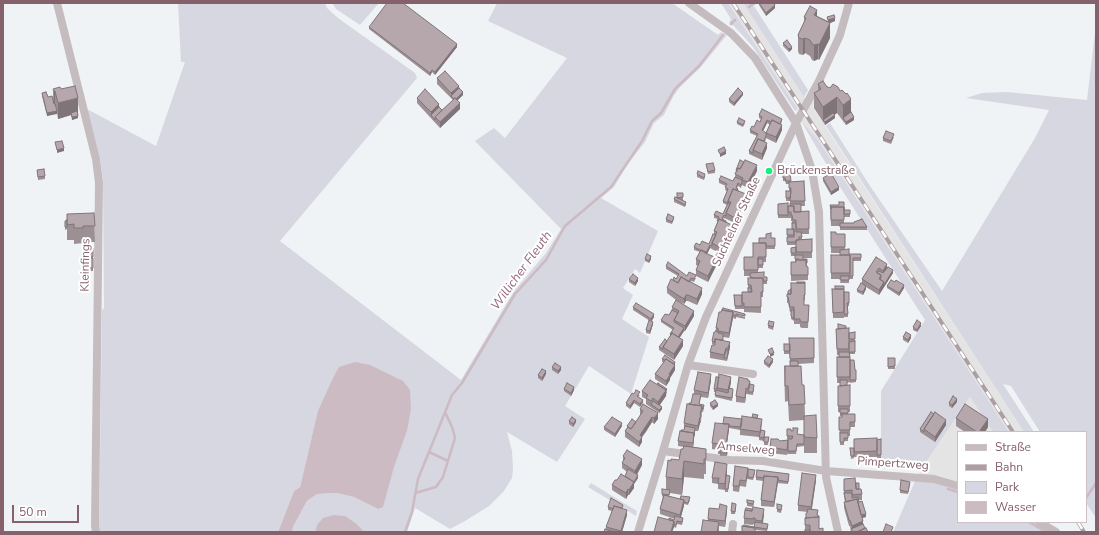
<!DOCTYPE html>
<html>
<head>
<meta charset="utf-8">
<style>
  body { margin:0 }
  #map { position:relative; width:1099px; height:535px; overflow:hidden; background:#f0f3f5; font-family:"Nunito Sans",sans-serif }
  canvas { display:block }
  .frame { position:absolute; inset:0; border:4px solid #84616b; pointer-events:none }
  .legend { position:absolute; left:957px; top:431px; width:130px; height:92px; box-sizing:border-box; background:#fff; border:1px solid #cec0c4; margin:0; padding:5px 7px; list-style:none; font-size:12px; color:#84616b }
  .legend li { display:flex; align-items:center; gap:8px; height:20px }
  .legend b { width:20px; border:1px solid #cec0c4 }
  .scale { position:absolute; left:12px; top:505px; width:67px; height:18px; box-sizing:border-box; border:2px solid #84616b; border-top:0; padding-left:5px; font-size:12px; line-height:14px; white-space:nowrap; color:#84616b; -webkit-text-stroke:3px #fff; paint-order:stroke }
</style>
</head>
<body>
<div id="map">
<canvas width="1099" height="535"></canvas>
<div class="frame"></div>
<ul class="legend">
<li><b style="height:5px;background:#c5bcbf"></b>Straße</li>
<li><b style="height:5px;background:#ac9fa3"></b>Bahn</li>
<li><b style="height:11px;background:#d6d7e1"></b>Park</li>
<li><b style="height:11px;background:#cdbbc3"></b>Wasser</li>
</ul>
<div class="scale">50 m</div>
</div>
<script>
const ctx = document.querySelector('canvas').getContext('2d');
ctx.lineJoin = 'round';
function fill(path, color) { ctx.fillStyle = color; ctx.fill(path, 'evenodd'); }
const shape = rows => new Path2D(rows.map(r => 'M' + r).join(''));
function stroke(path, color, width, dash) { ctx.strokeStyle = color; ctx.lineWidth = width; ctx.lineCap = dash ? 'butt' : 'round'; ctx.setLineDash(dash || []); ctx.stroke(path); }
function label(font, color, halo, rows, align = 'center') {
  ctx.font = font + ' "Nunito Sans",sans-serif'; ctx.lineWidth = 4; ctx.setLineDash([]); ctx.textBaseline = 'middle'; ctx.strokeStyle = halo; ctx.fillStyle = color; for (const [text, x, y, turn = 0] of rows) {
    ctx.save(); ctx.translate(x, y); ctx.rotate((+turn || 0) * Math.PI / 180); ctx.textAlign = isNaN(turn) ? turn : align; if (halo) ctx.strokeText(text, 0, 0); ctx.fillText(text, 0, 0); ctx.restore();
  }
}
fill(shape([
  [728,3,743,3,809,104,813,97,815,100,813,106,814,109,1024,432,1009,432,818,140,801,121,803,116],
  [970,397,993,432,958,432,958,483,918,475]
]), '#e4e4e5');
fill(shape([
  [178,3,325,3,327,8,338,18,415,73,417,78,280,241,461,380,514,291,546,253,561,229,475,141,494,128,505,138,567,58,488,21,497,3,672,3,718,35,721,32,727,35,700,68,680,87,674,95,664,115,654,123,645,142,627,165,614,187,601,198,658,231,640,273,635,269,623,288,633,295,622,319,649,337,631,394,589,366,565,406,585,419,557,462,507,432,512,451,513,469,512,478,504,491,489,506,465,521,450,529,415,508,407,532,364,532,358,525,317,525,315,532,292,532,293,527,307,501,317,494,337,493,354,497,378,509,407,431,312,437,300,487,294,491,278,532,99,532,102,310,104,308,103,181,100,158,87,109,156,146,185,62,181,62],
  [332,3,379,3,360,25,336,9],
  [721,3,728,3,798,109,795,111,753,47,734,26,729,23,731,19],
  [743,3,757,3,754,6,808,90,804,97],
  [1096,24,1096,518,1086,503,1086,432,1040,432,1011,386,1003,384,1034,432,1024,432,826,126,830,123,870,186,942,291,1035,138,1049,110,966,98,982,93,1007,92,1087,100],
  [801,121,818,140,1009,432,993,432,970,397,923,467,881,461,881,391,925,320,835,179],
  [915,481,934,482,958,490,958,522,1034,522,1051,532,893,532],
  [591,483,637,511,636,516,588,487]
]), '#d6d7e1');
fill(shape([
  [355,362,370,365,403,381,410,390,411,409,407,431,394,467,383,507,378,509,354,497,337,493,317,494,307,501,293,527,292,532,278,532,294,491,300,487,318,411,333,378,339,367],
  [334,515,345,516,358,525,364,532,315,532,317,525,323,518]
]), '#cdbbc3');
stroke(shape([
  [749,7,754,3],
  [731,24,735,20],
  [429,452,448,461],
  [948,489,958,492],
  [415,493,436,487,443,477,455,438,452,427,445,412],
  [1086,498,1096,483],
  [1029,522,1046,532],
  [405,532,412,512,418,479,452,395,462,383,515,294,546,260,565,226,611,187,642,141,652,121,661,113,675,89,699,66,723,35]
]), '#cdbbc3', 2.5);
stroke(shape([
  [57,3,96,159,99,183,95,526,96,532],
  [689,3,731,33,755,58,796,123,812,170,819,212,826,477,838,532],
  [688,365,753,374],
  [663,451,729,460,763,461,826,471,934,479,958,486],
  [1039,522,1056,532],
  [638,532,663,451,688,365,706,317,796,123,819,81,840,35,849,3],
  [732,532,733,524]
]), '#c5bcbf', 8);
const rail = shape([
  [733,3,1013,432],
  [1078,522,1084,532]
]);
stroke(rail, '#ac9fa3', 4);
stroke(rail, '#fff', 2.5, [8]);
fill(shape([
  [759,3,774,3,775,8,766,16,759,5],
  [817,16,828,21,827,17,835,21,830,23,830,38,819,60,818,59,814,61,812,60,810,56,805,53,803,55,799,54,798,51,798,35,804,23,804,17],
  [369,27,457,47,435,75,432,72,430,76,369,29],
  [783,43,792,49,789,52,783,46],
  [437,78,459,88,463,95,457,100,460,109,440,128,417,103,417,98,439,107,442,110,453,100,437,84],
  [818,84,827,87,828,87,851,113,854,120,846,125,837,113,834,115,835,118,825,125,814,108,814,93,818,91],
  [53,89,61,89,78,114,78,118,72,120,71,115,58,119,57,113,47,116,42,96,42,93,53,101],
  [743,95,734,106,729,102,729,99],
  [759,115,782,121,781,124,782,130,776,143,766,138,765,142,767,148,762,160,749,154,749,151,757,136,750,133,750,130,760,122,761,119,759,118],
  [767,123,770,125,766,133,763,131],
  [737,122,745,123,743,127,737,124],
  [894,137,891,144,883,141,883,138],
  [706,164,715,170,715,173,708,174],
  [37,170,45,176,45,179,38,180],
  [736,170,757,171,748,188,742,185,741,188,738,186,737,188,746,200,735,223,724,218,723,219,726,222,732,230,721,254,710,248,707,254,717,264,708,282,696,276,696,270,698,266,696,265,696,259,700,252,694,250,694,247,709,244,714,234,714,231,717,223,718,219,714,218,714,215,723,214,727,205,723,203,723,201,727,191,725,190,726,186,719,183,719,180,733,181,735,177],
  [697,174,705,177,704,180,697,177],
  [783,174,791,181,791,182,804,181,805,206,801,206,801,212,809,211,809,234,802,234,802,239,812,239,812,258,803,258,803,259,807,259,807,266,806,266,808,267,808,280,791,281,791,262,795,262,795,256,791,256,791,248,796,247,796,245,787,245,787,229,792,229,792,221,791,221,791,218,788,218,788,217,788,218,778,218,778,204,788,212,790,206,790,201,786,201,786,191,789,191,789,184,786,184,785,181,783,181],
  [823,178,839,190,831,195,823,181],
  [683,193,683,200,682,200,686,205,685,207,674,202,674,199],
  [830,205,844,210,850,214,850,217,844,217,844,223,867,227,867,230,840,230,840,226,831,226],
  [94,213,95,242,83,242,83,243,74,244,74,240,67,240,67,229,65,230,65,221],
  [666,219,674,219,672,224,666,222],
  [831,232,836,234,845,234,845,249,849,254,861,254,861,261,853,261,853,279,849,279,849,283,840,283,841,279,831,279,831,255,840,255,840,253,831,253],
  [771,238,775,238,775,249,766,249,766,262,763,262,763,268,758,268,758,272,764,277,767,277,767,284,763,284,763,297,761,297,761,313,744,312,744,309,742,309,742,308,742,309,735,309,734,295,742,295,748,292,748,278,750,278,750,276,744,276,744,257,753,257,759,243],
  [83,248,93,248,93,271,86,271,87,260,83,259],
  [876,257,887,267,893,273,879,295,866,287,866,289,863,295,857,292,857,290,862,283,862,279],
  [645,259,651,259,649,263,645,261],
  [666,266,687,276,696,278,694,282,691,281,691,282,702,294,697,305,688,301,686,301,684,304,676,300,667,293,667,288,673,280,676,279,678,276,666,269],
  [629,279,638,281,635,286,629,282],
  [805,282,805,300,804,301,804,305,809,305,808,328,802,328,800,327,800,324,794,324,794,321,791,319,791,312,790,312,788,303,787,303,787,294,788,294,797,283],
  [895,282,904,288,899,296,887,288,887,286],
  [832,289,844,292,849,292,849,306,848,306,848,317,844,317,844,318,833,318],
  [633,307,654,317,652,321,653,324,650,334,646,333,646,330,650,321,633,310],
  [672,307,694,316,685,331,684,331,679,338,683,346,674,360,659,350,659,347,667,341,670,336,670,334,673,330,661,322,661,320,669,315,672,310],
  [722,310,745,317,745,319,736,317,736,319,733,318,729,338,723,337,723,340,730,347,727,361,710,358,710,352,715,345,712,344,712,341,715,332,716,328],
  [768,325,774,325,773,330,768,328],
  [921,326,917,332,913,330,913,327],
  [846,328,849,333,855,332,855,354,849,354,850,360,855,370,856,370,856,382,850,383,850,382,847,383,847,385,850,385,850,412,848,412,848,414,855,414,855,427,850,427,850,436,848,436,848,441,844,441,844,445,840,445,839,417,842,417,842,416,840,416,840,412,838,412,838,386,840,386,840,383,837,383,837,357,839,357,839,355,837,355,836,329],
  [903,337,911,338,908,343,903,340],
  [814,338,814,363,798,364,802,385,804,385,805,416,817,438,817,453,804,453,804,444,804,446,797,447,796,454,788,454,788,453,787,455,770,453,770,447,780,441,788,440,788,439,787,439,787,429,797,434,804,438,804,420,789,421,788,401,785,402,784,366,790,366,790,354,784,354,784,344,789,344],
  [888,358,895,366,895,369,888,369],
  [662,359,675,362,675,370,670,378,670,380,666,386,655,379,655,374,664,362,662,362],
  [764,361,773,362,769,368,764,364],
  [552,367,561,370,558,374,552,370],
  [546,374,542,381,538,378,538,375],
  [711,380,708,398,701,397,699,405,704,408,703,412,702,412,701,421,701,423,700,423,698,431,695,431,693,447,706,449,706,474,704,474,704,479,684,477,682,495,670,493,669,496,680,499,690,500,688,505,684,504,681,517,683,521,682,525,677,524,676,528,674,527,672,532,654,532,669,520,674,520,675,519,660,514,660,509,663,497,662,496,662,494,666,490,666,477,671,461,679,460,683,449,684,447,678,446,678,441,684,430,685,429,684,429,684,423,689,404,691,403,694,394,694,390],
  [748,381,750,384,754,388,753,395,746,394,745,403,736,402,736,396],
  [731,382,730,388,733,392,732,401,715,397,716,392,714,392,714,389],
  [564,389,574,390,571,396,564,391],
  [642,391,667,392,666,393,666,396,660,405,662,409,659,413,646,404,646,399,642,397],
  [634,394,640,395,638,397,643,402,640,407,634,403,630,409,626,406,626,403],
  [957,402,952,408,949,406,949,403],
  [710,403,718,406,713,410,710,406],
  [640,409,658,419,654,424,652,422,646,432,642,437,642,442,639,447,625,437,625,431,627,429,627,426,636,422,641,415,640,414],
  [934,414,946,425,935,442,920,432,920,429],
  [758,418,762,424,761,430,765,433,765,437,769,437,768,445,764,445,764,440,764,441,759,440,759,437,740,435,740,430,729,428,726,448,728,451,727,455,726,456,720,456,720,454,718,454,718,450,712,449,712,443,723,424,742,419],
  [956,418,988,427,985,432,965,432,956,426],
  [569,421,576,422,573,427,569,424],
  [622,426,615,437,604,430,604,427],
  [854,439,881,439,881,458,877,458,877,457,854,457],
  [850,448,854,456,854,458,851,459],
  [958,451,958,464,957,463,957,455],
  [623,456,642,465,637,475,638,478,634,484,634,488,629,495,628,495,626,499,612,490,612,485,617,480,625,476,627,472,622,468,622,463,623,461],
  [883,461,891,462,891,468,883,467],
  [735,466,755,473,753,480,747,479,746,487,740,486,739,492,733,491,733,486],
  [727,470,727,475,730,478,728,492,725,492,725,490,718,489,718,484,712,483,712,478],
  [756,477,789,477,788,484,777,483,774,507,761,506,761,500,763,481,756,480],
  [844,479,856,483,859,489,862,494,862,500,858,500,866,517,862,518,863,524,865,528,868,532,851,532,850,526,849,526,844,508,844,502,845,502,844,496],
  [816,480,812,509,817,515,819,528,805,532,805,517,806,517,808,512,798,511,798,505],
  [910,484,908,494,900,493,900,490],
  [747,500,754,504,753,507,747,506],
  [608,507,622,508,627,515,622,532,604,532,606,530,606,527,612,511,608,510],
  [736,507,735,514,731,514,731,511],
  [782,508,781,513,777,512,777,509],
  [727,511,725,527,719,526,719,532,708,521,708,519],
  [764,514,763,524,768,527,767,531,755,530,755,532,742,532,754,527,754,524,753,524,753,525,744,524,744,518]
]), '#9d9094');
fill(shape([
  [775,5,775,8,766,16,766,13],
  [817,10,817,25,814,15],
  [835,18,835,21,830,23,830,38,819,60,819,45,828,23,828,20],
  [805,38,805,53,803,55,803,39],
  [457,44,457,47,435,75,435,72],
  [818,44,818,59,814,61,814,45],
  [792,47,792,49,789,52,789,49],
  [432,70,432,72,430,76,430,73],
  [459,86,459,91,451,96,451,93],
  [54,91,55,91,55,106,54,107],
  [463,92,463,95,455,103,455,100],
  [743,93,743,95,734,106,734,103],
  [837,97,837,113,825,122,823,120,823,107],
  [78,98,78,114,71,115,71,113,71,115,58,119,58,103],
  [851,99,851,115,843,118,843,121,843,105],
  [460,103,460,109,440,128,440,122],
  [439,104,439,110,431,115,431,112],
  [57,111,57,114,47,116,47,113],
  [835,115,835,118,825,125,825,122],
  [78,116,78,118,72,120,72,117],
  [854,117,854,120,846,125,846,122],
  [767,120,767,123,762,133,762,130],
  [782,125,782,130,776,143,776,137],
  [767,143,767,148,762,160,762,154],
  [64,148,64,151,57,153,57,150],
  [726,151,726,154,720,157,720,154],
  [757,165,757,171,748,188,748,182],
  [839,187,839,190,831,195,831,192],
  [746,194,746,200,735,223,735,218],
  [732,225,732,230,721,254,721,248],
  [710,245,710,248,706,256,706,253],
  [651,256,651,259,649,263,649,261],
  [717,258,717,264,708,282,708,276],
  [887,264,887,270,883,276,883,271],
  [893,270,893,273,879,295,879,290,884,282],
  [638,278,638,281,635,286,635,283],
  [904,285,904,288,899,296,899,293],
  [866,286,866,289,863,295,863,292],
  [702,288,702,294,697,305,697,299],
  [686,295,686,301,684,304,684,299],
  [694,311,694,316,685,331,685,326],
  [733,312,733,318,729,338,729,333],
  [654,314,654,317,651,321,651,319],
  [653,322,653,324,650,334,650,331],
  [921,323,921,326,917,332,917,330],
  [684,328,684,331,677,342,677,339],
  [911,335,911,338,908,343,908,340],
  [683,340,683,346,674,360,674,354],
  [730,342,730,347,727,361,728,348],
  [774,353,774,355,770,357,770,354],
  [773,359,773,362,769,368,769,365],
  [675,362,675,370,670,378,670,380,666,386,666,381],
  [561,367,561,370,558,374,558,371],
  [546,371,546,374,542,381,542,378],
  [711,374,711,380,708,398,708,393],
  [731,377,731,382,728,396,728,390],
  [574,387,574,390,571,396,571,393],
  [746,388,746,394,745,403,745,398],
  [667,389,666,396,658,407,658,402],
  [957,399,957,402,952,408,952,405],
  [634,400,634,403,630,409,630,406],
  [643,400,643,402,640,407,640,404],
  [718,404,718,406,713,410,713,407],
  [662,407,662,409,659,413,659,410],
  [658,413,658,419,654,424,654,418],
  [652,417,652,422,642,437,642,442,639,447,639,442,640,435],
  [700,417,700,423,698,431,698,426],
  [988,419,988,427,985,432,979,432],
  [576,420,576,422,573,427,573,424],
  [946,420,946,425,935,442,935,437],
  [622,423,622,426,615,437,615,434],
  [729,424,729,430,726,451,726,445],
  [694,433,694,439,693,449,693,443],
  [728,448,727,455,726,456,726,453],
  [642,459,642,465,635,477,635,471],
  [684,461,684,477,682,495,682,479],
  [638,475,638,478,634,484,634,488,629,495,629,490],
  [816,475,816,480,811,513,811,507],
  [778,477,778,483,774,507,774,502],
  [628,489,628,495,626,499,626,493],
  [684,500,684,506,680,520,680,515],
  [727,506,727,511,725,527,725,521],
  [764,509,764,514,762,526,762,521],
  [627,510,627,515,622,532,621,532],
  [866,514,866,517,861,518,861,516],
  [674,521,674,527,672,532,671,532],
  [863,521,863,526,852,530,852,526]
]), '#7f7578');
const building = shape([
  [387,3,403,3,457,44,435,72,432,70,430,73,369,27,387,3],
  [759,3,774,3,775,5,766,13,759,3],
  [810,6,817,10,814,15,830,23,819,45,818,44,814,45,812,44,810,40,805,38,803,39,799,38,798,35,806,18,804,17,810,6],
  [834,15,835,18,828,20,827,17,834,15],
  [787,40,792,47,789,49,783,43,787,40],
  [445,71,459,86,451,93,437,78,445,71],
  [823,81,827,87,828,87,830,88,833,84,838,87,840,91,842,90,846,94,847,93,851,99,843,105,837,97,823,107,814,93,821,89,818,84,823,81],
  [75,86,78,98,58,103,55,91,54,91,53,89,60,87,61,89,75,86],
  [459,88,463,92,456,99,455,98,454,99,451,96,459,88],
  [738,88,743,93,734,103,729,99,738,88],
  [425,89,439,104,431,112,417,98,425,89],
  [46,92,48,97,52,96,54,104,55,104,57,111,47,113,42,93,46,92],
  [455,98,460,103,440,122,435,117,455,98],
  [439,107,442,110,435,117,435,120,431,115,439,107],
  [762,109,782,119,780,124,772,120,771,122,767,120,762,130,766,133,766,136,764,141,758,139,753,150,753,153,749,151,758,134,750,130,752,126,754,127,757,120,760,122,762,117,759,115,762,109],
  [77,111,78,116,72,117,71,113,77,111],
  [851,112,854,117,846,122,843,118,851,112],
  [833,113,835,115,825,122,823,120,833,113],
  [739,118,745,121,743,125,737,122,739,118],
  [772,120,782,125,776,137,766,133,772,120],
  [886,131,894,134,891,141,883,138,886,131],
  [758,139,767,143,762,154,753,150,758,139],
  [62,141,64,148,57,150,55,142,62,141],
  [724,147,726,151,720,154,718,150,724,147],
  [740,160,744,162,740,169,738,168,737,171,736,170,740,160],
  [745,160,757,165,748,182,742,180,743,178,735,174,738,168,740,169,745,160],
  [713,163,715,170,708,172,706,164,713,163],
  [44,169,45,176,38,177,37,170,44,169],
  [698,171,705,174,704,178,697,174,698,171],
  [790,173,791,181,786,181,785,178,783,178,783,174,790,173],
  [831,173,839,187,831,192,823,178,831,173],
  [721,176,733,181,735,177,742,180,742,182,741,185,738,183,736,188,738,189,737,190,733,189,728,201,728,203,723,201,728,189,725,187,727,184,719,180,721,176],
  [804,181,805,201,790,201,791,188,789,188,789,182,804,181],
  [733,189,746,194,735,218,726,213,731,202,728,201,733,189],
  [786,191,791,191,790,198,786,198,786,191],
  [677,193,683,193,683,197,677,198,677,193],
  [675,197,686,202,685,205,674,199,675,197],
  [839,202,844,202,844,210,844,207,831,207,831,209,830,205,839,205,839,202],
  [728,203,730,204,726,213,726,216,724,215,722,219,726,221,726,222,719,219,718,221,717,221,719,217,714,215,716,211,723,214,728,203],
  [788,203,788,215,778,215,778,204,788,203],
  [790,204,801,204,801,212,794,212,794,206,790,206,790,204],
  [788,206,794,206,794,212,809,211,809,229,796,229,796,220,793,220,792,215,791,215,791,212,788,212,788,206],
  [831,207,844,207,844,220,831,220,831,207],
  [844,210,850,210,850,214,844,214,844,210],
  [94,213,95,226,83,226,83,228,74,228,74,224,67,225,67,214,94,213],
  [668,214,674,217,672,222,666,219,668,214],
  [719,219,732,225,721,248,712,243,717,232,714,231,719,219],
  [862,219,867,227,840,227,840,223,854,223,854,222,862,219],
  [67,220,67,227,65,227,65,221,67,220],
  [792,223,796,223,796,232,801,232,802,237,799,237,799,240,796,240,796,242,787,242,787,237,794,237,794,229,792,229,792,223],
  [787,229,794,229,794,235,787,235,787,229],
  [831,232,836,232,836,234,845,234,845,247,831,247,831,232],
  [771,233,771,238,775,238,775,246,766,246,766,243,759,243,759,238,766,238,766,234,771,233],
  [713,234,716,235,712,243,712,246,710,245,706,253,694,247,696,243,700,245,702,241,709,244,713,234],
  [812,239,812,252,796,252,796,240,812,239],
  [753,243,766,243,766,257,758,257,758,270,744,270,744,257,753,257,753,243],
  [796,247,796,253,791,253,791,248,796,247],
  [83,248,93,248,93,257,83,257,83,248],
  [849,249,849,254,861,254,861,258,853,258,853,276,850,276,850,255,840,255,840,250,849,249],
  [701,250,706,252,705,253,717,258,708,276,696,270,700,261,696,259,701,250],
  [647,254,651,256,649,261,645,259,647,254],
  [795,255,803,255,803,259,807,259,807,263,806,263,806,260,799,260,799,259,795,259,795,255],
  [831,255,850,255,850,273,831,273,831,255],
  [876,257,887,264,883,271,879,268,876,272,881,275,879,279,884,282,879,290,862,279,876,257],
  [87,258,93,258,93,268,86,268,87,258],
  [758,259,763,259,763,265,758,265,758,259],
  [796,260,806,260,806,266,808,267,808,275,791,275,791,262,796,262,796,260],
  [668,262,687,276,689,272,696,275,694,279,691,278,689,282,681,277,678,283,673,280,674,277,676,279,679,274,666,266,668,262],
  [888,267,893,270,884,285,884,282,880,279,881,278,881,275,877,273,879,271,883,273,888,267],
  [764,272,764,277,767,277,767,281,763,281,763,278,752,278,752,277,750,277,750,273,764,272],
  [633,274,638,278,635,283,629,279,633,274],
  [841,276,849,276,849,280,840,280,841,276],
  [681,277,702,288,697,299,688,295,686,295,684,299,676,294,667,288,671,279,678,283,681,277],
  [748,278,763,278,763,292,761,292,761,307,744,307,744,303,742,303,742,292,752,292,751,285,748,285,748,278],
  [891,280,895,282,896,280,904,285,899,293,887,286,891,280],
  [797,282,805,282,805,283,797,283,797,282],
  [791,283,805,283,805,295,804,295,804,305,809,305,808,322,802,322,800,321,800,319,794,319,794,307,790,307,788,297,787,297,787,294,791,294,791,283],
  [861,283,866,286,863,292,857,290,861,283],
  [835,286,844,286,844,289,835,289,835,286],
  [748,288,751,288,751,292,748,292,748,288],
  [791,289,791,294,788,294,788,291,791,289],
  [832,289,844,289,844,312,833,313,832,289],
  [844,292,849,292,849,303,847,303,848,314,844,314,844,292],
  [734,295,742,295,742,306,735,306,734,295],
  [676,300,694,311,685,326,674,320,679,311,672,307,676,300],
  [636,303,654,314,651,319,633,307,636,303],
  [723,308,745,314,745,316,736,314,736,316,733,315,733,312,722,310,723,308],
  [672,310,678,313,674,320,674,322,684,328,678,337,672,333,671,335,670,334,674,328,661,320,665,314,669,315,672,310],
  [722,310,733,312,729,333,718,331,718,328,716,328,719,312,721,312,722,310],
  [791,310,794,310,794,319,791,316,791,310],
  [649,320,653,322,650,331,646,330,649,320],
  [917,320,921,323,917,330,913,327,917,320],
  [769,321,774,322,773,327,768,325,769,321],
  [838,324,846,326,846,328,838,329,838,324],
  [849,328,849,349,837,349,836,329,849,328],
  [716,331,718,331,718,333,723,334,723,340,715,339,715,342,712,341,714,332,715,332,716,331],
  [855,332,855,339,849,339,849,333,855,332],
  [906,332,911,335,908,340,903,337,906,332],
  [672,333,683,340,674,354,663,347,672,333],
  [789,338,814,338,814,358,790,359,789,338],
  [665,339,667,341,663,347,663,349,659,347,665,339],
  [715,339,730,342,728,348,726,348,724,355,710,352,712,345,715,345,715,339],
  [855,341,855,352,849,352,849,342,855,341],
  [784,344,790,344,790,351,784,351,784,344],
  [772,348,774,353,770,354,768,350,772,348],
  [726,350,728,351,727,358,724,358,726,350],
  [839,352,849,352,850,357,839,357,839,352],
  [665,355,675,362,674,364,666,359,665,360,662,359,665,355],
  [768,356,773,359,769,365,764,361,768,356],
  [837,357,850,357,850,377,837,377,837,357],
  [888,358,895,358,895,366,888,367,888,358],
  [666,359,675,365,669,374,670,375,666,381,655,374,666,359],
  [850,360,854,360,855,370,856,370,856,380,850,380,850,360],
  [790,361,798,361,798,366,790,366,790,361],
  [555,363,561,367,558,371,552,367,555,363],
  [785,366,801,366,802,385,804,385,805,404,789,405,788,386,785,386,785,366],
  [542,369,546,371,542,378,538,375,542,369],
  [698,372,711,374,708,393,694,390,698,372],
  [719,374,731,377,728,390,717,388,719,374],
  [716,377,719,377,717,389,714,389,716,377],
  [739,377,748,379,748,381,750,381,748,389,746,388,745,398,736,396,739,377],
  [650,380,666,390,658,402,653,398,651,401,646,398,648,395,642,391,650,380],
  [840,380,847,380,847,385,840,386,840,380],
  [567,383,574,387,571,393,564,389,567,383],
  [658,383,667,389,666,390,657,384,658,383],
  [750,384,754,385,753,392,748,392,750,384],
  [850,385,850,406,838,406,838,386,850,385],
  [729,388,733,389,732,398,715,395,716,390,728,393,729,388],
  [636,390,640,392,637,396,643,400,640,404,634,400,630,406,626,403,632,393,634,394,636,390],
  [693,394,701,394,699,404,704,405,703,409,702,409,702,406,689,404,689,403,691,403,693,394],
  [953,396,957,399,952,405,949,403,953,396],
  [715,400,718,404,713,407,710,403,715,400],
  [653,401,662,407,659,410,651,404,653,401],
  [643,404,658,413,654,418,652,417,640,435,642,437,639,442,625,431,628,427,631,429,643,411,640,409,643,404],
  [687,404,702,406,700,415,701,415,701,417,700,417,698,426,684,423,687,404],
  [965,404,988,419,979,432,977,432,956,418,965,404],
  [840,409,848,409,848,413,840,413,840,409],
  [931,412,934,414,924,429,924,432,920,429,931,412],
  [935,412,946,420,935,437,924,429,935,412],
  [753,414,758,415,757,418,752,417,753,414],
  [842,414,855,414,855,422,850,422,850,430,839,430,839,417,842,417,842,414],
  [816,415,817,438,804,437,804,416,816,415],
  [742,416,762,419,760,432,740,429,742,416],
  [572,417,576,420,573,424,569,421,572,417],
  [612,417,622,423,615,434,604,427,612,417],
  [724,417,742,419,741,427,729,426,729,424,723,424,724,417],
  [632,419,636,422,631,429,627,426,632,419],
  [715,423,729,424,726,445,712,443,715,423],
  [685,426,695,428,694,436,694,433,681,431,681,430,684,430,685,426],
  [793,428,798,428,797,434,804,435,804,444,797,444,796,451,788,451,788,439,792,439,793,436,787,436,787,429,791,429,791,431,793,431,793,428],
  [761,430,765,431,764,437,769,437,768,442,764,442,764,437,764,438,759,437,761,430],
  [680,431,694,433,693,443,678,441,680,431],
  [840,433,848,433,848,438,844,438,844,442,840,442,840,433],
  [877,438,877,451,854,452,854,439,877,438],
  [771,439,778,439,780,441,788,440,787,450,770,447,771,439],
  [881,439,881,455,877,455,877,440,881,439],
  [684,446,706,449,706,459,704,459,704,464,684,461,682,479,666,477,668,460,671,461,671,459,679,460,681,449,683,449,684,446],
  [718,447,728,448,727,452,726,453,720,453,721,451,718,451,718,447],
  [850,448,854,448,854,456,851,456,850,448],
  [627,450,642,459,635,471,622,463,625,458,623,456,627,450],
  [883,461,891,462,891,465,883,465,883,461],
  [715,462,727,464,725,484,718,483,719,478,712,478,715,462],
  [735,466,748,468,746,481,740,480,739,486,733,486,735,466],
  [628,469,638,475,634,482,625,476,628,469],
  [748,469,755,470,753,478,748,477,748,469],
  [757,470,789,474,788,482,778,480,778,477,764,476,764,478,756,477,757,470],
  [802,473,816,475,811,507,798,505,802,473],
  [621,474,634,482,629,490,628,489,626,493,612,485,615,480,617,480,621,474],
  [726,475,730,476,728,489,725,489,726,475],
  [764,476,778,477,774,502,761,500,764,476],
  [855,478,856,489,861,489,862,494,852,495,852,490,844,491,844,479,855,478],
  [901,480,910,482,908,492,900,490,901,480],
  [856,483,859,483,859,489,856,489,856,483],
  [662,489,670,490,669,495,662,494,662,489],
  [844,493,852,493,852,498,858,497,859,502,862,501,866,514,861,515,857,499,846,502,844,493],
  [664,495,684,500,680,515,660,509,664,495],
  [681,496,690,497,688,503,684,502,684,500,680,499,681,496],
  [611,498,623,505,622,508,614,506,613,509,608,507,611,498],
  [857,499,863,521,852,526,850,520,849,520,844,502,857,499],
  [747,500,754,501,753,504,747,503,747,500],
  [732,503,736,504,735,512,731,511,732,503],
  [720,504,727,506,725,521,708,519,709,508,719,509,720,504],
  [777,504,782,505,781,510,777,509,777,504],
  [614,506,627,510,621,531,606,527,614,506],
  [753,507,764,509,762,521,755,520,755,518,753,518,753,519,744,518,745,510,752,511,753,507],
  [746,508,752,509,752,511,745,510,746,508],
  [808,509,818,510,817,515,818,515,819,517,805,518,806,517,806,513,807,513,808,509],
  [675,516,683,518,682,522,677,521,676,525,674,524,674,521,669,520,669,518,674,520,675,516],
  [658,517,674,521,671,532,654,532,658,517],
  [819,517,819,529,823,528,823,532,810,532,810,525,805,525,805,518,819,517],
  [703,520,719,522,717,532,701,532,703,520],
  [755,522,768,524,767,529,754,527,755,522],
  [863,524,865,528,857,532,853,532,851,529,863,524],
  [886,524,893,527,891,532,883,532,886,524],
  [744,525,754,527,754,528,743,526,744,525],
  [742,526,755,528,755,532,742,532,742,526],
  [866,528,868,532,857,532,866,528],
  [605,529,614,532,604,532,605,529],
  [805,530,810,530,810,532,805,532,805,530]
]);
fill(building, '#b6a7ac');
stroke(building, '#7f7578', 1);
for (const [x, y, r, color] of [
  [769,171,4,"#14f07f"]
]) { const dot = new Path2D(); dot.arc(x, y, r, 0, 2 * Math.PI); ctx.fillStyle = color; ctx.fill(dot); stroke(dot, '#fff', 1.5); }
label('12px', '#84616b', '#fff', [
  ["Brückenstraße",777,171]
], 'left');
label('12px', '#84616b', '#fff', [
  ["Süchtelner Straße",737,222,-65],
  ["Kleinfings",86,265,-89],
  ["Amselweg",746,449,5],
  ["Pimpertzweg",893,464,4]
]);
label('italic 13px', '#966a7f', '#fff', [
  ["Willicher Fleuth",522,271,-54]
]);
</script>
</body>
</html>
